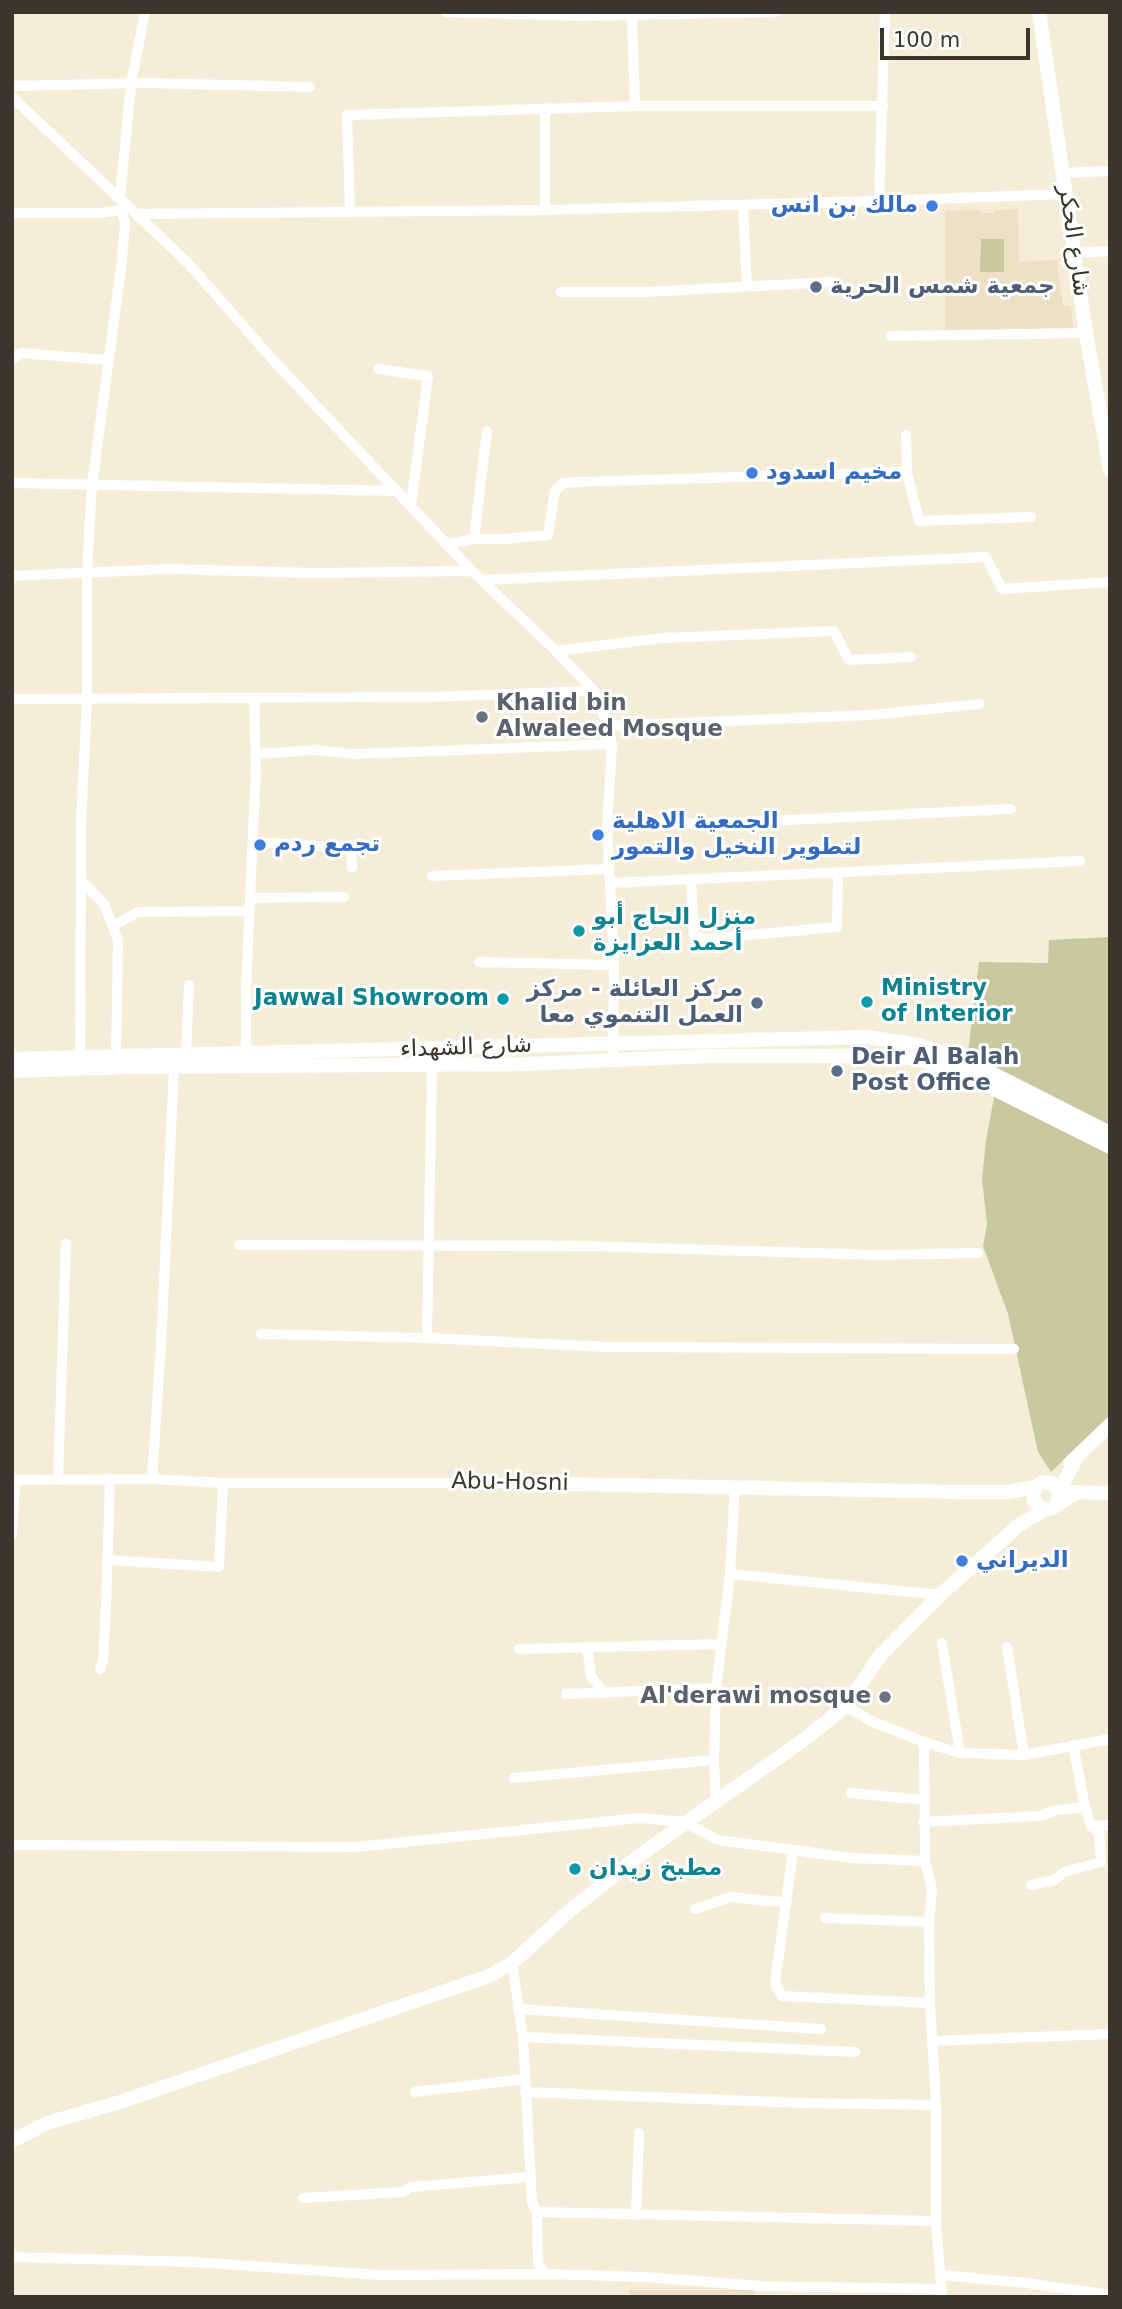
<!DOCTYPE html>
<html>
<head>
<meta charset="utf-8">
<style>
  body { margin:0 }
  #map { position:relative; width:1122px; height:2309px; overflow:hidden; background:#f6edd9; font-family:"DejaVu Sans",sans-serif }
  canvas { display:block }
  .frame { position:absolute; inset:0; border:14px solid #39362e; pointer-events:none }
  .scale { position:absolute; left:880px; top:28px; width:150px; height:32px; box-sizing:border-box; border:4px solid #39362e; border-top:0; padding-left:9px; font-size:21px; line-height:24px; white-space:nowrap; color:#39362e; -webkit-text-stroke:5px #fff; paint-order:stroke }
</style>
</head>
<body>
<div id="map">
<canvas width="1122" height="2309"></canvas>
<div class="frame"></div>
<div class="scale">100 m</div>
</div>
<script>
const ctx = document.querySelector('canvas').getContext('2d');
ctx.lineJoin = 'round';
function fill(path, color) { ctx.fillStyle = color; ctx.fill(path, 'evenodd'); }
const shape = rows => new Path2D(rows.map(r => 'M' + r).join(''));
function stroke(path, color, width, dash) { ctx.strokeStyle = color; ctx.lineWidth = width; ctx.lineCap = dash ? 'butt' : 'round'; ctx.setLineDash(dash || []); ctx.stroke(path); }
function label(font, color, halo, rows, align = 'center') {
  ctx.font = font + ' "DejaVu Sans",Cairo,sans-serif'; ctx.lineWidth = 6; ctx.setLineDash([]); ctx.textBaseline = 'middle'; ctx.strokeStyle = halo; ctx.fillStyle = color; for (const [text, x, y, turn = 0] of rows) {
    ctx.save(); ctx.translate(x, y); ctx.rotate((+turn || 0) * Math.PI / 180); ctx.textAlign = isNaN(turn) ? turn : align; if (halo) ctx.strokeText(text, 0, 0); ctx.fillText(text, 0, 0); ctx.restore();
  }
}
fill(shape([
  [1018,209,1019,262,1057,260,1063,306,1071,306,1073,328,945,333,945,211,980,210,983,213,993,213,995,210],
  [629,2290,755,2290,754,2297,629,2297]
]), '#ede0c5');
fill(shape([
  [981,239,1004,239,1004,272,980,272],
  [1110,937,1110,1128,968,1053,979,962,1048,963,1049,940],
  [995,1092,1110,1151,1110,1415,1051,1472,1038,1452,1008,1314,983,1246,987,1224,982,1179,986,1140]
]), '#c7caa0');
stroke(shape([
  [446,12,582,16,775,12],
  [632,15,635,106],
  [12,86,145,83,310,87],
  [12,97,188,263,273,360,472,571,556,651,594,691,608,726,612,744,607,826,614,965,613,1060],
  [545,108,545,210],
  [1063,173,1110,171],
  [120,198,131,84,145,12],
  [879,201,885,12],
  [743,205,747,286],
  [350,212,347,115,635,106,883,106],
  [12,213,99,213,121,210,126,207],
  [138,214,545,210,879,201,1065,194],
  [1076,253,1110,251],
  [561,292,645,292,832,282],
  [891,336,1086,333],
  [12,359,21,353,108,360],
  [378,369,428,376,411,505],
  [906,435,907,472],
  [12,483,398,491],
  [474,539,487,431],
  [447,544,474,539,505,539,548,535,555,491,563,483,576,482,907,472,919,521,1031,517],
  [12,576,169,569,313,573,472,571],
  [482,580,986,557,1002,589,1110,582],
  [556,651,663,638,834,631,849,660,911,657],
  [12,699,428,697,594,691],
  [608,726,871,715,979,704],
  [256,754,316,750,353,754,411,752,612,744],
  [607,826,748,822,1011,809],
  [253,842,351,848,352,867],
  [432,876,607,869],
  [691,879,694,936,705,939,837,927,838,873],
  [610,883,1080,861],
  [251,898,344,897],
  [113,926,138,912,250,911],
  [479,962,614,965],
  [186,1055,189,985],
  [116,1056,118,940,104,904,81,880,81,822,87,699,87,572,92,485,122,260,125,223,121,210],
  [246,1059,246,988,256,767,254,699],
  [80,1062,81,880],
  [239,1245,585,1246,879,1255,978,1253],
  [261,1334,427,1338,608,1347,1014,1349],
  [427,1338,432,1064],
  [58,1479,66,1244],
  [152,1479,161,1345,174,1068],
  [12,1480,152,1479,223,1483,516,1483],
  [12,1534,15,1480],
  [108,1560,219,1567,223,1483],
  [730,1574,940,1595],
  [942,1643,960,1753],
  [587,1647,591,1676,604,1693],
  [1007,1647,1024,1755],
  [519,1649,722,1644],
  [100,1669,103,1660,106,1607,110,1479],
  [566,1694,716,1688],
  [846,1706,871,1721,924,1742,960,1753,1024,1755,1110,1739],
  [924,1742,925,1861,932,1889,929,1922,930,2003,936,2105,936,2221,942,2297],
  [514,1778,714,1760],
  [851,1793,923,1800],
  [716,1802,714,1760,716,1688,730,1574,735,1486],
  [923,1822,1040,1816,1056,1810,1085,1807],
  [1092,1826,1110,1825],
  [12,1845,356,1847,640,1818,684,1822,718,1840,853,1858,925,1861],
  [793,1851,775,1984,782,1996,930,2003],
  [1031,1885,1055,1880,1064,1872,1101,1862,1099,1832,1091,1826,1085,1807,1073,1745],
  [695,1909,731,1897,787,1903],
  [825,1918,929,1922],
  [512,1963,523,2037,532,2202,537,2212,538,2263,544,2274],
  [518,2009,821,2029],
  [523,2037,855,2052],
  [933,2041,1110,2034],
  [415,2092,524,2079],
  [525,2092,802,2103,936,2105],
  [303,2198,403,2192,410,2187,530,2177],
  [537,2212,936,2221],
  [636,2215,639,2133],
  [12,2257,194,2262,379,2275,544,2274,646,2277,759,2286,942,2289],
  [941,2275,1026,2283,1110,2295]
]), '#fff', 10);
stroke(shape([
  [1039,12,1086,333,1110,470],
  [12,1059,868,1037,918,1045,964,1059,1110,1133],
  [12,1071,132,1067,527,1064,708,1056,876,1056,918,1059,962,1073,1110,1147],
  [1076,1459,1059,1492,1110,1493],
  [1070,1463,1110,1425],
  [516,1483,964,1492,1008,1492,1035,1487],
  [1057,1503,1059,1492,1052,1483,1043,1482,1035,1487,1033,1500,1042,1509,1051,1509,1077,1492],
  [12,2141,47,2123,117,2103,489,1976,512,1963,568,1912,643,1853,802,1741,846,1706,879,1657,940,1595,1018,1526,1046,1509]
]), '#fff', 14);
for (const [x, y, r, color] of [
  [932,206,7,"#3f7fe0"],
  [816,287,7,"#5c6f8a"],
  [752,473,7,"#3f7fe0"],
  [482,717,7,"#6b7280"],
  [598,835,7,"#3f7fe0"],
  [260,845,7,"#3f7fe0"],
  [579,931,7,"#0f9aa8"],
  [503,999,7,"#0f9aa8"],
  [867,1002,7,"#0f9aa8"],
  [757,1003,7,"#5c6f8a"],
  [837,1071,7,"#5c6f8a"],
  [962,1561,7,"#3f7fe0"],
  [885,1697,7,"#6b7280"],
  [575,1869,7,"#0f9aa8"]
]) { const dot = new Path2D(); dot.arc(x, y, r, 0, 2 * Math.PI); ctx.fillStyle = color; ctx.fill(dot); stroke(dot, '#fff', 2.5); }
label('bold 23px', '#366cbe', '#fff', [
  ["مالك بن انس",918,206,"right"],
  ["مخيم اسدود",766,473],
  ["الجمعية الاهلية",612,822],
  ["لتطوير النخيل والتمور",612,848],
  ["تجمع ردم",274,845],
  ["الديراني",976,1561]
], 'left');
label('23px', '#39362e', '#fff', [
  ["شارع الحكر",1073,241,82],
  ["شارع الشهداء",466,1048,-2],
  ["Abu-Hosni",510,1483,1]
]);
label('bold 23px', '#4e5e75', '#fff', [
  ["جمعية شمس الحرية",830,287],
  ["مركز العائلة - مركز",743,990,"right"],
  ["العمل التنموي معا",743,1016,"right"],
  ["Deir Al Balah",851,1058],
  ["Post Office",851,1084]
], 'left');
label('bold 23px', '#5b616d', '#fff', [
  ["Khalid bin",496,704],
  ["Alwaleed Mosque",496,730],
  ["Al'derawi mosque",871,1697,"right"]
], 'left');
label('bold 23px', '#0d838f', '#fff', [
  ["منزل الحاج أبو",593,918],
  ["أحمد العزايزة",593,944],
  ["Ministry",881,989],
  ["of Interior",881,1015],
  ["Jawwal Showroom",489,999,"right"],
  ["مطبخ زيدان",589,1869]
], 'left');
</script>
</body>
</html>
